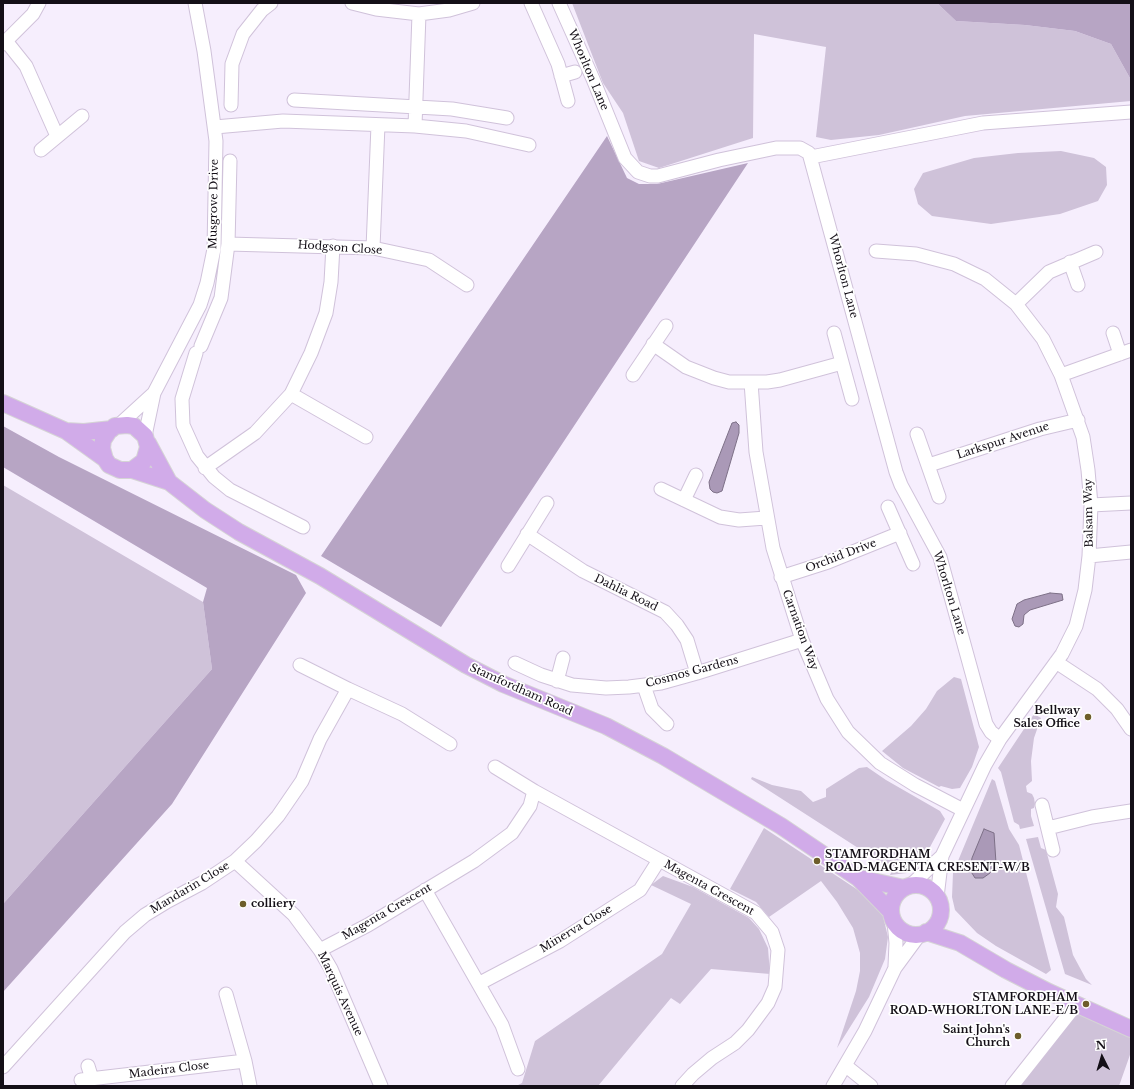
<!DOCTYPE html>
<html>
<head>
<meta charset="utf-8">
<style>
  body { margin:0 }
  #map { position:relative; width:1134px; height:1089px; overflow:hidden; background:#f6eefd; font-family:"Libre Baskerville",serif }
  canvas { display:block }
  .frame { position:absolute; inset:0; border:4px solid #140f17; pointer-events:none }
  .north { position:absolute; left:1082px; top:1037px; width:40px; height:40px; -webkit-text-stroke:3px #fff; paint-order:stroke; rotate:355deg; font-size:11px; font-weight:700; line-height:16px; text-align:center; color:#140f17 }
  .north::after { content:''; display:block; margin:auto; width:14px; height:18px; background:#140f17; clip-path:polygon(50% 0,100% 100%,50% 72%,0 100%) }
</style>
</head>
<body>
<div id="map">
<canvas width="1134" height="1089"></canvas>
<div class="frame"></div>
<div class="north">N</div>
</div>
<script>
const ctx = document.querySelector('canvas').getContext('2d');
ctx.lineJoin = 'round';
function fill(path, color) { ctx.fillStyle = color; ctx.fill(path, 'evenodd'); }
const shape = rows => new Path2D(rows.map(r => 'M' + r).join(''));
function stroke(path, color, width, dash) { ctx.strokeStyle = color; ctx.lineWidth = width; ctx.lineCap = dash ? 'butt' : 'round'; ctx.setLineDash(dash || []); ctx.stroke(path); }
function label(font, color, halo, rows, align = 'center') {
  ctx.font = font + ' "Libre Baskerville",serif'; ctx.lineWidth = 3.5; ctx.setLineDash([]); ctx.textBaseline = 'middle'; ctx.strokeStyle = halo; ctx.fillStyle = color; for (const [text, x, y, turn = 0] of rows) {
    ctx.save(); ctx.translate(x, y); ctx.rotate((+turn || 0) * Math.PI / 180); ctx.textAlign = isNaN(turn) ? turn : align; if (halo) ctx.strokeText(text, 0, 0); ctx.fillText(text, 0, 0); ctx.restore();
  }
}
fill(shape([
  [572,3,937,3,956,21,1025,25,1075,31,1111,44,1131,80,1131,101,965,116,879,135,831,140,816,137,826,47,754,34,753,138,659,168,639,161,623,113,603,83],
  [1061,151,1094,158,1106,167,1107,185,1098,201,1060,214,991,224,932,216,918,204,914,189,923,173,974,158,1018,153],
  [3,485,203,602,212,669,3,904],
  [954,677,961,679,979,747,972,767,960,788,952,789,941,786,939,787,903,768,882,751,911,726,926,709,937,691],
  [1034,714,1041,718,1034,738,1031,761,1032,781,1026,786,1027,792,1032,794,1034,798,1035,804,1034,808,1031,809,1031,816,1034,826,1020,829,1019,825,1014,822,1001,772,998,768],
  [867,767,886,780,940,811,945,819,930,847,914,868,907,873,890,875,892,871,883,864,751,779,752,777,772,785,801,791,813,802,826,797,826,789,859,768],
  [992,779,995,781,1009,829,1019,845,1051,970,1046,974,996,946,977,933,955,910,952,897,953,873],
  [764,828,861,892,883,916,888,937,885,959,869,997,837,1048,856,991,860,971,860,953,853,928,837,902,821,881,769,917,756,902,730,889],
  [1038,837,1041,848,1046,850,1058,894,1056,907,1064,917,1073,955,1086,979,1092,985,1065,974,1026,839],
  [663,876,693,887,749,918,759,929,768,948,770,974,711,969,680,1004,671,998,598,1086,516,1086,522,1083,535,1041,662,954,691,904,651,885],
  [1079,1013,1131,1035,1131,1052,1119,1086,1020,1086,1070,1018]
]), '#cfc2d9');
fill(shape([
  [937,3,1131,3,1131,80,1111,44,1075,31,1025,25,956,21],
  [607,136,627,178,639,184,657,184,748,163,441,627,321,556],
  [3,426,59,457,296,575,306,593,172,804,3,992,3,904,212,669,203,602,207,588,3,467]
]), '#b7a5c4');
const water = shape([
  [736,422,739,425,739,433,722,491,717,493,713,492,710,489,709,482,732,423,736,422],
  [1050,593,1062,594,1063,600,1030,610,1024,615,1023,624,1019,627,1015,626,1012,619,1017,604,1024,600,1050,593],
  [984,829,994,833,996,863,990,873,983,878,975,878,970,870,972,858,984,829]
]);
fill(water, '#aa99b7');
stroke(water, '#7d7087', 1);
const minor = shape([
  [352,3,376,9,419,14,449,10,473,3],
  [531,3,558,64,568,101],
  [559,3,593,79,625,158,638,172,650,176,658,176,719,160,776,148,800,148,809,153,896,472,901,485,940,557,986,724,991,732,1000,739],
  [6,41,26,66,57,136],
  [3,44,33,14,39,3],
  [561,76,575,72],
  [294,100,452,109,507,118],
  [231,105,232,64,243,34,262,10,271,3],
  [415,126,419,14],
  [215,127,283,121,415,126,466,131,529,145],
  [41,150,82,116],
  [811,157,983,123,1131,112],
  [228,244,373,248,429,260,467,285],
  [373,248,378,125],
  [876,251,916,254,954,264,985,279,1016,304,1043,339,1061,375,1083,437,1088,470,1091,505,1089,556,1085,590,1076,626,1062,654,1000,739,985,765,942,856,937,897],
  [1070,262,1078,285],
  [1016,304,1049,272,1096,252],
  [834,333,852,399],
  [1113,333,1120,354],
  [653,344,686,367,714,378,729,382,767,382,780,380,842,363],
  [201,346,221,298,228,244,230,161],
  [196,353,182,399,183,425,197,456,214,477,230,490,303,527],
  [633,375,666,326],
  [1061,375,1131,350],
  [751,382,756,452,773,548,802,640,827,699,848,732,880,763,915,785,963,810],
  [291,394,366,437],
  [119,425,154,393],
  [917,434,939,497],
  [145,436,154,393,200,305,207,283,214,249,216,141,204,51,195,3],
  [929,465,1040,429,1078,420],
  [205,468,255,433,291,394,311,353,326,313,331,282,333,246],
  [661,489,720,517,739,520,766,518],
  [684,500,696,475],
  [1091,505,1131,503],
  [888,507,913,564],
  [527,534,583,571,665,612,677,625,687,640,697,673],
  [1089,556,1131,552],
  [508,566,547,503],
  [781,577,828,562,900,533],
  [1056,662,1097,689,1117,709,1131,729],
  [515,663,541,675,572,685,606,688,629,687,661,683,697,673,802,640],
  [557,681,563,658],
  [644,686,652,709,667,724],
  [348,689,402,714,450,744],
  [534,791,756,913,772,932,778,950,775,987,768,1003,748,1030,735,1043,712,1058,693,1074,682,1086],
  [1042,805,1053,850],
  [1048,828,1092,817,1131,811],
  [235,861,294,915,320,950,331,969,381,1086],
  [911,885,942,856],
  [425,890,502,1025,518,1069],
  [894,922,896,943,895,966],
  [320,950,368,925,474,861,512,833,530,806,534,791,495,767],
  [480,983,560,941,640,890,659,860],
  [226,994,245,1061,250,1086],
  [88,1066,92,1079],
  [846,1066,871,1086],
  [3,1067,125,932,145,915,168,901,202,883,235,861,256,841,278,816,302,781,320,739,348,689,300,665],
  [81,1080,245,1061],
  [833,1086,865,1031,895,968,920,934],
  [1012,1086,1076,1005]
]);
const major = shape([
  [3,403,66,431,105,459,109,465,120,470,132,470,144,461,148,447,145,436,134,426,127,425,115,426,109,431,103,440,102,448,105,459],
  [66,431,84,432,112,429],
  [148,443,169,482],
  [132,470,169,482,205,510,239,532,320,576,466,665,503,684,606,726,663,756,781,826,858,878,891,912],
  [859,878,904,888],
  '891 910a25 25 0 1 1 50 0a25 25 0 1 1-50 0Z',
  [926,932,960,943,1006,970,1049,992,1131,1029]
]);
stroke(minor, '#d0c2da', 15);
stroke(major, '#d5d4d5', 18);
stroke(minor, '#fff', 13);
stroke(major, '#d1abe9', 16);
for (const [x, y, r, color] of [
  [1088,717,4,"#6d5d2a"],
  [817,861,4,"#6d5d2a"],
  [243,904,4,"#6d5d2a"],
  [1086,1004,4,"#6d5d2a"],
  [1018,1036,4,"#6d5d2a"]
]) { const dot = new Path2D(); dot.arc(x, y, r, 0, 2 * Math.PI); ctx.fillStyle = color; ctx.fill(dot); stroke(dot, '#fff', 1.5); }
label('11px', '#140f17', '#fff', [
  ["Whorlton Lane",588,70,67],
  ["Musgrove Drive",214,204,-89],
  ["Hodgson Close",340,248,4],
  ["Whorlton Lane",843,276,75],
  ["Larkspur Avenue",1003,441,-18],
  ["Balsam Way",1089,513,-91],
  ["Orchid Drive",841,556,-21],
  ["Dahlia Road",626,593,26],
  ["Whorlton Lane",949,593,73],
  ["Carnation Way",800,630,70],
  ["Cosmos Gardens",692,672,-15],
  ["Stamfordham Road",521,690,24],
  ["Mandarin Close",190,888,-31],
  ["Magenta Crescent",709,888,29],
  ["Magenta Crescent",387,912,-30],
  ["Minerva Close",576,929,-31],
  ["Marquis Avenue",340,994,65],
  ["Madeira Close",169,1070,-7]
]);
label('bold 11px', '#140f17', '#fff', [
  ["Bellway",1080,711],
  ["Sales Office",1080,724],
  ["STAMFORDHAM",825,855,"left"],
  ["ROAD-MAGENTA CRESENT-W/B",825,868,"left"],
  ["colliery",251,904,"left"],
  ["STAMFORDHAM",1078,998],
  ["ROAD-WHORLTON LANE-E/B",1078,1011],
  ["Saint John's",1010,1030],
  ["Church",1010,1043]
], 'right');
</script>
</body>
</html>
